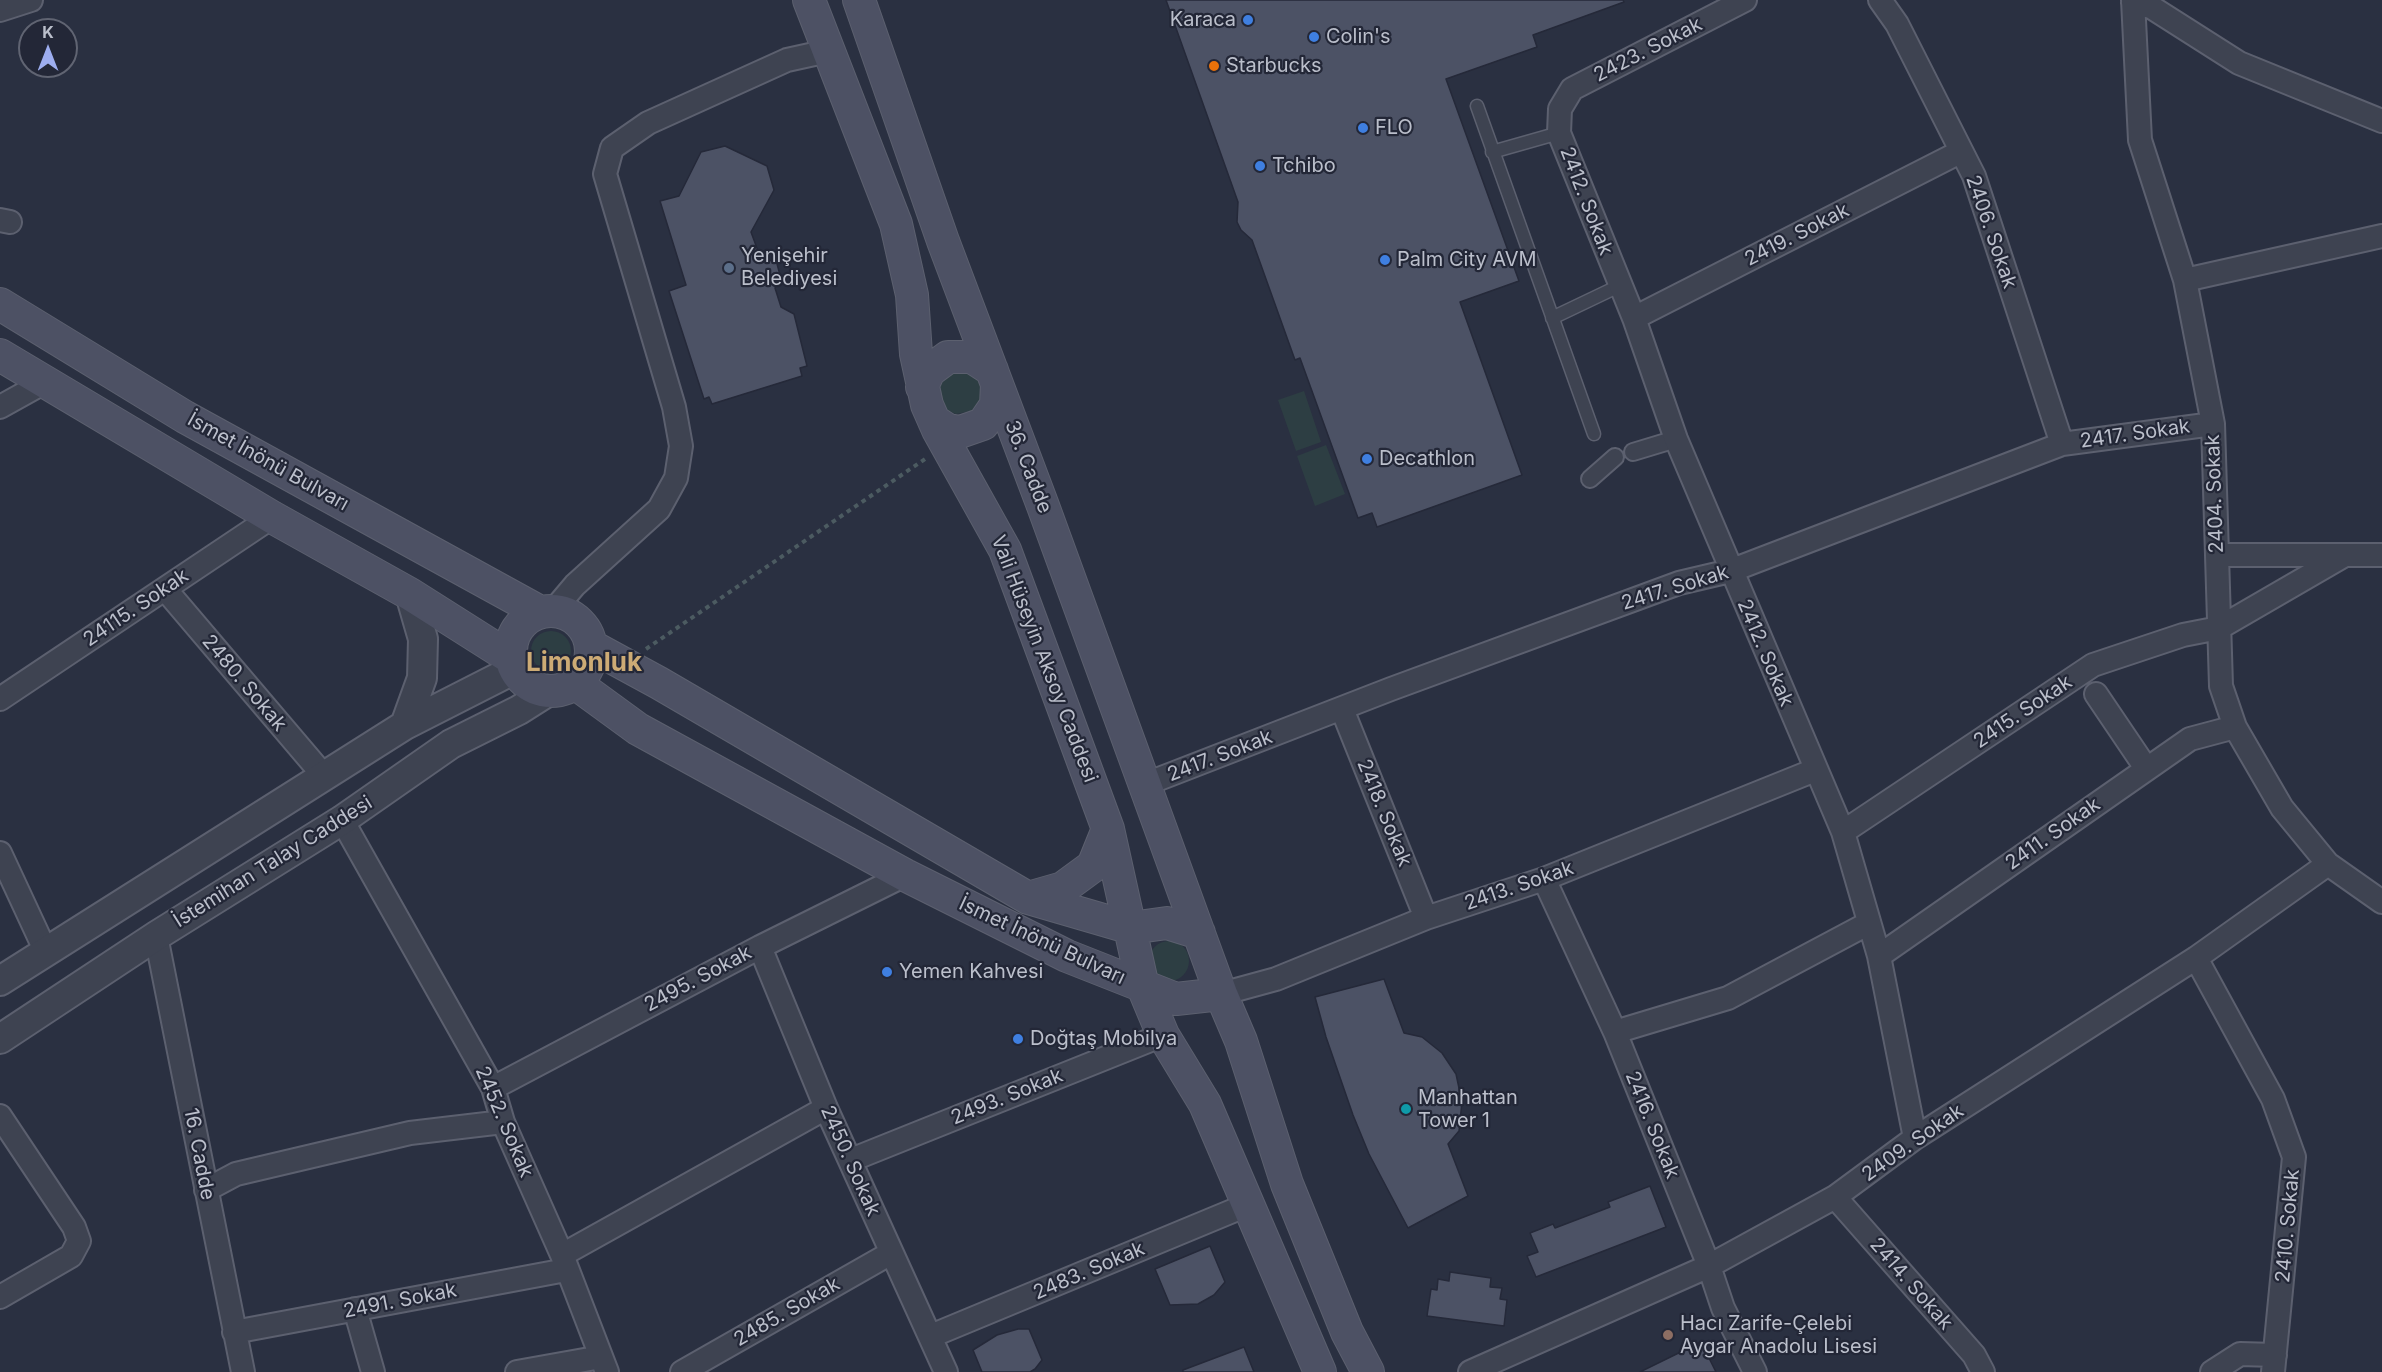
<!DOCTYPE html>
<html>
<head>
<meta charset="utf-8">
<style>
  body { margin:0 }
  #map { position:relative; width:2382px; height:1372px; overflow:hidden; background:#2a3041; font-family:Inter,sans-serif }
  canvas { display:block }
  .north { position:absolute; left:18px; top:18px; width:60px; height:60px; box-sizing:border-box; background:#232737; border:2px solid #606472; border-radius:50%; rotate:0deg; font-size:16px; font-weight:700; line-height:24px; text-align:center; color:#bbbfcb }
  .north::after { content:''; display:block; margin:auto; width:21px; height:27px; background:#9dadef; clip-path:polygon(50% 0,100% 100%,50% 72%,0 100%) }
</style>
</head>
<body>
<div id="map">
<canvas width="2382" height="1372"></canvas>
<div class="north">K</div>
</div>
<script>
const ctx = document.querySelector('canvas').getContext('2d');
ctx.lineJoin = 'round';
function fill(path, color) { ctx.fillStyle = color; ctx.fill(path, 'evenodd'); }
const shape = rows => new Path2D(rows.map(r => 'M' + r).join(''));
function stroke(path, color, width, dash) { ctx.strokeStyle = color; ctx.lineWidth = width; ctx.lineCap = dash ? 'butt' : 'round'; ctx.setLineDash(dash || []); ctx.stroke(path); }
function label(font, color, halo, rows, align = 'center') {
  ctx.font = font + ' Inter,sans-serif'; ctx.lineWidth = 4.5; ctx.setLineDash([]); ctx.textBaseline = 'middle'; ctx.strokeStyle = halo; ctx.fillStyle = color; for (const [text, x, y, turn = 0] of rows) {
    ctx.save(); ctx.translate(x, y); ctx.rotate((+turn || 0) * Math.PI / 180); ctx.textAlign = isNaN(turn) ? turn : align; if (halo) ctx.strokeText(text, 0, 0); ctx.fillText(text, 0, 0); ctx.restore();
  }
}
fill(shape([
  [958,367,978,377,981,384,981,399,977,406,971,411,956,414,942,408,935,386],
  [1304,391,1321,442,1296,451,1278,400],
  [1326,445,1345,494,1315,506,1297,456],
  '531 651a20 20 0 1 1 40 0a20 20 0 1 1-40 0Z',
  '1149 961a20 20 0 1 1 40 0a20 20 0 1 1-40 0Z'
]), '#2d3e43');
const building = shape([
  [1166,0,1623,0,1624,2,1533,35,1537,47,1446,79,1519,281,1460,302,1522,475,1377,527,1372,513,1358,518,1300,358,1295,360,1252,240,1241,230,1237,222,1238,202,1166,0],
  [725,146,767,166,774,190,751,232,758,251,763,251,765,261,776,260,780,275,775,288,781,307,794,314,807,366,800,368,802,376,712,404,709,397,704,399,669,291,686,285,660,201,679,196,701,152,725,146],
  [1384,979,1404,1033,1422,1037,1442,1053,1456,1074,1462,1102,1459,1131,1448,1144,1468,1196,1408,1228,1369,1154,1353,1115,1326,1037,1315,997,1384,979],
  [1650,1186,1666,1227,1536,1277,1527,1256,1538,1252,1530,1233,1553,1224,1555,1228,1610,1207,1608,1202,1650,1186],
  [1210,1246,1225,1282,1214,1295,1198,1304,1170,1305,1155,1269,1210,1246],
  [1450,1272,1491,1278,1490,1287,1502,1288,1500,1299,1507,1300,1504,1326,1427,1316,1431,1289,1437,1290,1438,1279,1449,1281,1450,1272],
  [1018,1329,1029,1329,1042,1360,1035,1369,1030,1372,982,1372,973,1350,997,1335,1018,1329],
  [1701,1342,1716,1372,1640,1372,1701,1342],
  [1244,1347,1254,1372,1183,1372,1183,1370,1244,1347]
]);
fill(building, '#4c5265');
stroke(building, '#252939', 1.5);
const service = shape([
  [1477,106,1594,434],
  [1492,152,1559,133],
  [1552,318,1619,286]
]);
const pedestrian = shape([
  [1633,452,1676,439],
  [1590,479,1615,457]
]);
const minor = shape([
  [1745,0,1572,89,1560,109,1559,133,1634,318,1676,439,1843,832,1879,956,1915,1138],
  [1880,0,1897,24,1974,176,2062,444],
  [2133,0,2140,140,2185,280,2213,424,2221,686,2235,727,2282,808,2328,864,2382,902],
  [2133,3,2151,7,2239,63,2382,121],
  [0,10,31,0],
  [0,220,10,222],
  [2185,280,2382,236],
  [1634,318,1960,152],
  [0,407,45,382],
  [2217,555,2382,555],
  [165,589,324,776],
  [553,611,575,585,659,509,676,478,681,446,674,407,605,174,612,148,648,123,787,60,828,51],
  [2096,694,2146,768],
  [0,699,272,517],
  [1342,709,1426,918],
  [1146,784,1391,689,1679,583,1730,571,2062,444,2213,424],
  [342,820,493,1088,503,1122,562,1255,607,1372],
  [1843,832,2093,665,2183,635,2219,628,2345,555],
  [0,853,46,952],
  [1544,879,1615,1032,1709,1266,1723,1308,1755,1372],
  [156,936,243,1372],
  [760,947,826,1108,946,1372],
  [1879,956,2190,739,2235,727],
  [2196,958,2273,1099,2294,1157,2273,1372],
  [1221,994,1276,979,1426,918,1544,879,1815,770],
  [1615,1032,1728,998,1869,923],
  [493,1088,760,947,905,875],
  [0,1116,74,1227,79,1241,71,1256,0,1297],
  [851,1160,1163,1035],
  [206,1190,236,1174,410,1133,503,1122],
  [1835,1197,1974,1355,1983,1372],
  [562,1255,826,1108],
  [355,1309,373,1372],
  [234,1332,566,1270],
  [931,1336,1247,1205],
  [517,1372,601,1357],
  [682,1372,891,1253],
  [1470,1372,1709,1266,1835,1197,1915,1138,2196,958,2328,864],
  [2212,1372,2240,1354,2275,1355]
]);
const tertiary = shape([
  [405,725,422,678,423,639,410,594],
  [0,981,405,725,515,669],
  [0,1039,156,936,342,820,451,744,519,710,549,691]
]);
const secondary = shape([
  [809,0,896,224,912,295,916,354,927,405,938,430,1005,550,1108,829,1143,987,1163,1035,1205,1104,1320,1372],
  [859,0,943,241,1043,506,1221,994,1241,1041,1287,1184,1347,1332,1368,1372],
  [0,304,185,417,540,612],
  [0,355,272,517,410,594,511,658],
  [922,387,929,371,948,357,972,357,992,370],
  [934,421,948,430,960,432,983,424,996,405,997,384],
  '511 651a40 40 0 1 1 80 0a40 40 0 1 1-80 0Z',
  [591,646,659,683,1028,898,1131,928,1167,923,1199,933],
  [575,683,638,729,905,875,1067,956,1176,999,1221,994],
  [1028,898,1063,888,1093,866,1108,829]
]);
stroke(service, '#5c606f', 15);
stroke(pedestrian, '#5c606f', 20);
stroke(minor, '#5c606f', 26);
stroke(tertiary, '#5c606f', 32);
stroke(secondary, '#5c606f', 34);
stroke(shape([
  [646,649,925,459]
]), '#4c5b61', 4, [4.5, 4.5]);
stroke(service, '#3e4351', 12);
stroke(pedestrian, '#3e4351', 16);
stroke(minor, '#3e4351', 22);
stroke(tertiary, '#3e4351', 28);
stroke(secondary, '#4d5164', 32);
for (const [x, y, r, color] of [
  [1248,20,6,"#3f7fe0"],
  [1314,37,6,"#3f7fe0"],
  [1214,66,6,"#e8710a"],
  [1363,128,6,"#3f7fe0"],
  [1260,166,6,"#3f7fe0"],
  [1385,260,6,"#3f7fe0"],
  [729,268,6,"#5c6f8a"],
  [1367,459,6,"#3f7fe0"],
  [887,972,6,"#3f7fe0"],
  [1018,1039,6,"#3f7fe0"],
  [1406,1109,6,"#0f9aa8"],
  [1668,1335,6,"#8d6e63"]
]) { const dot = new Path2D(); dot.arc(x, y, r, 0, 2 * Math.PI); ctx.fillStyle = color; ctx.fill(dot); stroke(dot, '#232737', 2); }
label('20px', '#bbbfcb', '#232737', [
  ["Karaca",1236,20,"right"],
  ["Colin's",1326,37],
  ["Starbucks",1226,66],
  ["FLO",1375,128],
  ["Tchibo",1272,166],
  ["Yenişehir",741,256],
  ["Belediyesi",741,279],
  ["Palm City AVM",1397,260],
  ["Decathlon",1379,459],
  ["Yemen Kahvesi",899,972],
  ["Doğtaş Mobilya",1030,1039],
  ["Manhattan",1418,1098],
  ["Tower 1",1418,1121],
  ["Hacı Zarife-Çelebi",1680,1324],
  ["Aygar Anadolu Lisesi",1680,1347]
], 'left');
label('20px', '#bbbfcb', '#232737', [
  ["2423. Sokak",1648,50,-27],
  ["2412. Sokak",1586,201,69],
  ["2406. Sokak",1991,232,71],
  ["2419. Sokak",1797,235,-27],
  ["2417. Sokak",2135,434,-8],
  ["İsmet İnönü Bulvarı",268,462,29],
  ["36. Cadde",1028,467,69],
  ["2404. Sokak",2215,494,-92],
  ["2417. Sokak",1675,588,-17],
  ["24115. Sokak",136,608,-34],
  ["2412. Sokak",1765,653,67],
  ["Vali Hüseyin Aksoy Caddesi",1044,659,69],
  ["2480. Sokak",244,683,50],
  ["2415. Sokak",2023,712,-34],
  ["2417. Sokak",1220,756,-21],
  ["2418. Sokak",1384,813,68],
  ["2411. Sokak",2053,834,-35],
  ["İstemihan Talay Caddesi",273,862,-32],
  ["2413. Sokak",1519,886,-19],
  ["İsmet İnönü Bulvarı",1042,941,25],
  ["2495. Sokak",698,979,-28],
  ["2493. Sokak",1007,1097,-22],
  ["2452. Sokak",504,1122,67],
  ["2416. Sokak",1652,1125,68],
  ["2409. Sokak",1913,1143,-35],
  ["16. Cadde",199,1154,79],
  ["2450. Sokak",850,1161,66],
  ["2410. Sokak",2288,1226,-85],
  ["2483. Sokak",1089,1271,-23],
  ["2414. Sokak",1911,1284,49],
  ["2491. Sokak",400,1301,-11],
  ["2485. Sokak",787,1312,-30]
]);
label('bold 26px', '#cdab75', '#232737', [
  ["Limonluk",584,663]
]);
</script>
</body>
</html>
